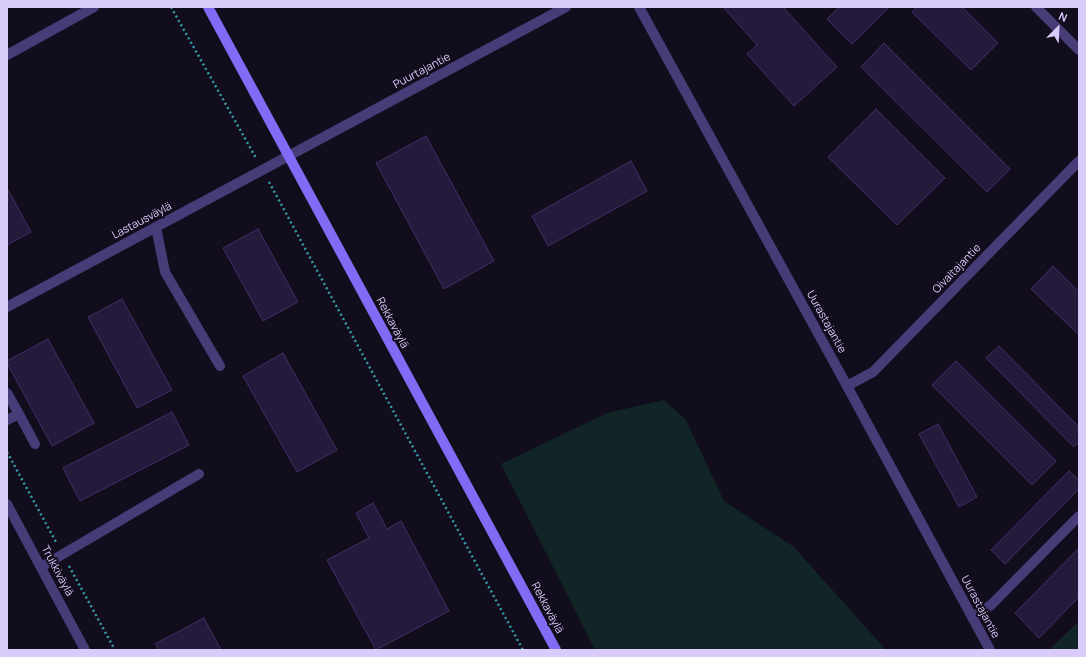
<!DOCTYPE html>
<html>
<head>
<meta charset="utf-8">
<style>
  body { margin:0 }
  #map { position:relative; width:1086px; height:657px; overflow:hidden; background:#120d1d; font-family:Manrope,sans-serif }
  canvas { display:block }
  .frame { position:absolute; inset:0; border:8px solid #d9ccfb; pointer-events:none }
  .north { position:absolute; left:1038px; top:8px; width:40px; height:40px; -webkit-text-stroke:3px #120d1d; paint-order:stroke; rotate:24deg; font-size:11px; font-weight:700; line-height:16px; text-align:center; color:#d9ccfb }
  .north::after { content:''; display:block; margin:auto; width:14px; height:18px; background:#d9ccfb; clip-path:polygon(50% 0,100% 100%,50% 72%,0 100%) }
</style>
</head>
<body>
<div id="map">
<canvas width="1086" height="657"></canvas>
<div class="frame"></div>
<div class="north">N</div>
</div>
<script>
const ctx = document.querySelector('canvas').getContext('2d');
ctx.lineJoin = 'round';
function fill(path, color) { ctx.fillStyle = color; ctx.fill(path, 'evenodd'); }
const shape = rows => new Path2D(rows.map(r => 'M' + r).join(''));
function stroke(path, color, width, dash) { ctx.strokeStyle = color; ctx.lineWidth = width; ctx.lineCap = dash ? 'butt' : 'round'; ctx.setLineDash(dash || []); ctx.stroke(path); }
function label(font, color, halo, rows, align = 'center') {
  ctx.font = font + ' Manrope,sans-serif'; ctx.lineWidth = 4; ctx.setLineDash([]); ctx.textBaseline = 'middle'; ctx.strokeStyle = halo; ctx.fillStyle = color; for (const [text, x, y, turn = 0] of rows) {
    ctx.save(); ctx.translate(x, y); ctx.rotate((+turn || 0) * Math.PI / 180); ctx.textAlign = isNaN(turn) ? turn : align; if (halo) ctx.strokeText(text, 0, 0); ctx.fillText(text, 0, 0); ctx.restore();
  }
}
fill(shape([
  [664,400,686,420,724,501,794,547,886,650,595,650,501,464,607,413],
  [1079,621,1079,650,1049,650]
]), '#112426');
const building = shape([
  [723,7,783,7,837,67,794,106,747,54,757,45,723,7],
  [839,7,889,7,852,44,827,19,839,7],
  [917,7,962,7,998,43,971,70,912,12,917,7],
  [884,43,1010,169,987,192,861,67,884,43],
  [876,109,945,178,897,225,828,157,876,109],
  [426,136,494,261,444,289,376,163,426,136],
  [631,161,647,191,548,246,532,216,631,161],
  [7,188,31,232,7,245,7,188],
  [258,229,298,302,263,321,223,248,258,229],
  [1053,266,1079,292,1079,335,1031,289,1053,266],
  [122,299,172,390,137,408,88,317,122,299],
  [48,339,94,423,52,446,7,363,7,361,48,339],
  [999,346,1079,427,1079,442,1074,447,986,358,999,346],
  [283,353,337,450,297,472,243,376,283,353],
  [956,361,1056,461,1032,485,932,385,956,361],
  [172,412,189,445,80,501,63,468,172,412],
  [938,424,977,497,959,507,919,434,938,424],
  [1069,471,1079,480,1079,489,1005,564,991,550,1069,471],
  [373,503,387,529,401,521,449,611,376,650,327,560,369,538,356,513,373,503],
  [1079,548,1079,597,1039,638,1015,613,1079,548],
  [204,618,221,650,159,650,155,644,204,618]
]);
fill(building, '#261a3c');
stroke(building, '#422e66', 1);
stroke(shape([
  [171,7,256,158],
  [269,182,523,650],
  [7,452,56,542],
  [69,566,115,650]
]), '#359ca6', 2.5, [2, 3]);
stroke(shape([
  [7,55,94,7],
  [156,227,165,272,220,366],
  [7,393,19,414,7,420],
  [19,414,35,444],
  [41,567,199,474],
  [972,617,991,605,1079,516]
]), '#473b78', 10);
stroke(shape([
  [639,7,847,386,990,650],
  [1036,7,1079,50],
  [7,307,566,7],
  [847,386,873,372,1079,161],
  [7,504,85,650]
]), '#473b78', 10);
stroke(shape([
  [208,7,556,650]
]), '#826af4', 10);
label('11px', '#d9ccfb', '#120d1d', [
  ["Puurtajantie",422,71,-28],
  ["Lastausväylä",142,221,-28],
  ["Oivaltajantie",957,269,-46],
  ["Uurastajantie",826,322,61],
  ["Rekkaväylä",392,323,62],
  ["Trukkiväylä",57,571,62],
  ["Uurastajantie",980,607,62],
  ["Rekkaväylä",547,608,62]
]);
</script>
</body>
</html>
